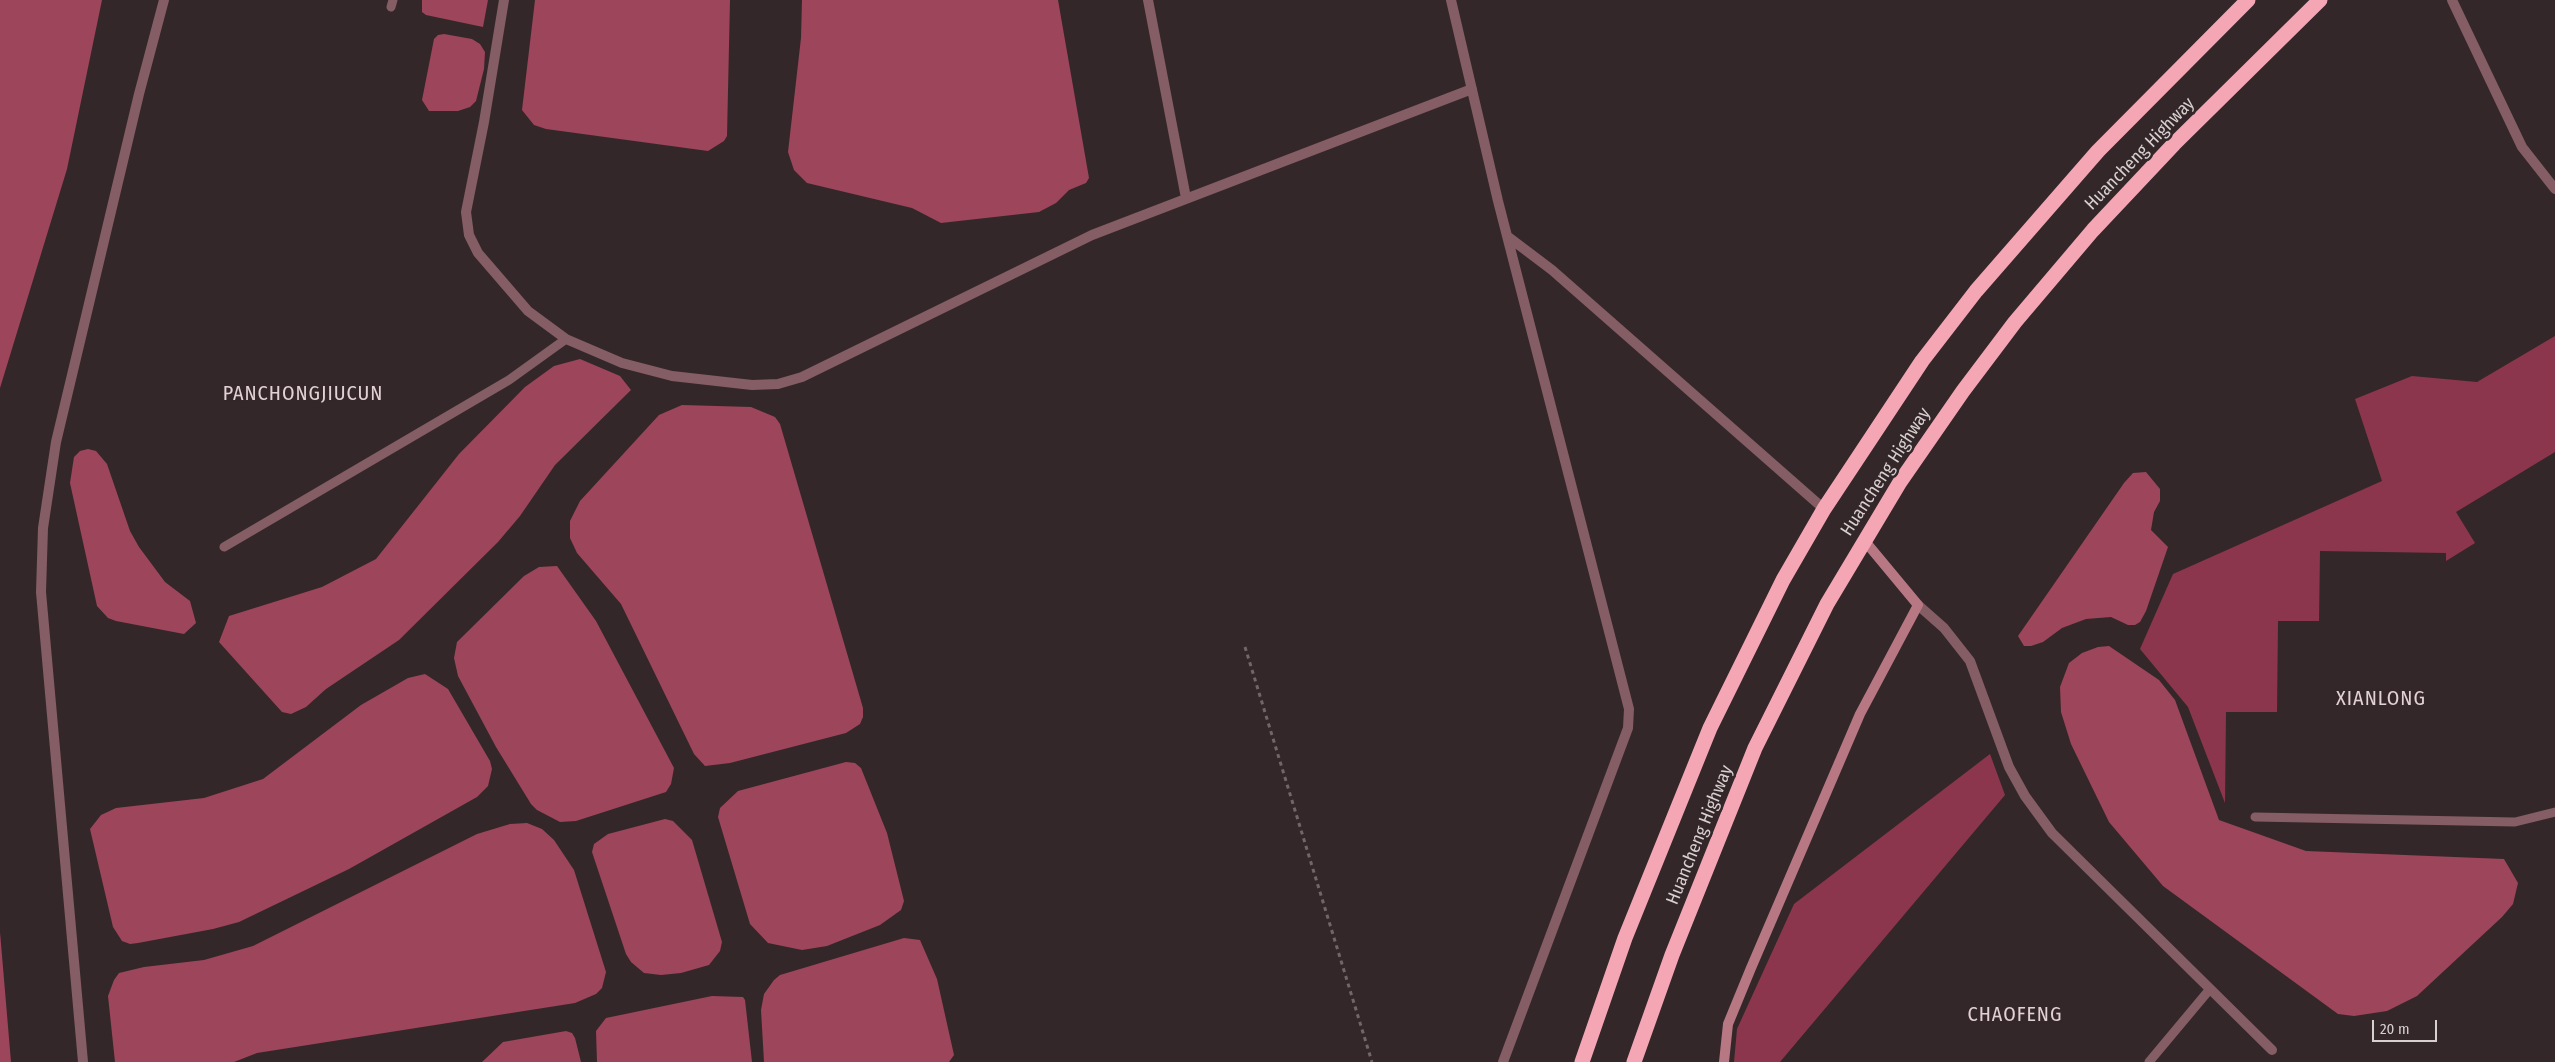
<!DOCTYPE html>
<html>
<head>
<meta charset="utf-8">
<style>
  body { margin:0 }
  #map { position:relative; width:2555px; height:1062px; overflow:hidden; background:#34272a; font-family:"Fira Sans Condensed",sans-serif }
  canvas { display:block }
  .scale { position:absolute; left:2372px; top:1020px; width:65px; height:22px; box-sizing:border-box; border:2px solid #d7cfd0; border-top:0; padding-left:6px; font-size:15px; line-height:18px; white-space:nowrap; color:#d7cfd0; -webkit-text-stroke:4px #34272a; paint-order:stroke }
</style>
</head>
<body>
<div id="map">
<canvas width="2555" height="1062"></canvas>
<div class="scale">20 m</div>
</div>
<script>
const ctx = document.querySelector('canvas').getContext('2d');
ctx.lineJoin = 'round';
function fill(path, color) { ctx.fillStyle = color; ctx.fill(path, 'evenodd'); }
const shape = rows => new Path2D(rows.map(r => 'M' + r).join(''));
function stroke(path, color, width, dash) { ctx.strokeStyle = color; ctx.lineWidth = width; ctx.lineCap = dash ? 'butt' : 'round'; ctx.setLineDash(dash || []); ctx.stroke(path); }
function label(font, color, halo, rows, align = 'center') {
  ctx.font = font + ' "Fira Sans Condensed",sans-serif'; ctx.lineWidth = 5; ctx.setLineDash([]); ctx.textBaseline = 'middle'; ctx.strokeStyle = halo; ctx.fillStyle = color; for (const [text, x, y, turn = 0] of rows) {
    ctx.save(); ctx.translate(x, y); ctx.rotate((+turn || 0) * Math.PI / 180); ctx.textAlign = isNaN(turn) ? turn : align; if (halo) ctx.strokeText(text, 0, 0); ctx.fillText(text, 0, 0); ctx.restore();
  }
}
fill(shape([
  [2555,336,2555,452,2456,512,2475,543,2446,561,2446,553,2320,551,2319,621,2278,621,2277,712,2226,712,2225,803,2188,707,2140,649,2173,574,2382,481,2355,399,2412,376,2477,382],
  [1990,754,2005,795,1780,1062,1734,1062,1737,1029,1794,904]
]), '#8c364d');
fill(shape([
  [0,0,102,0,67,169,0,388],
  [422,0,488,0,483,27,426,15,422,12],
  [535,0,730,0,727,136,724,141,708,151,546,129,534,125,522,110],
  [802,0,1058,0,1089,178,1086,183,1069,190,1056,203,1039,212,941,223,912,208,807,183,794,170,788,152,801,38],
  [444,34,472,39,480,44,485,52,484,69,476,101,470,107,458,111,429,111,422,100,434,39,438,35],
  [580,359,620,376,631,390,555,465,520,516,498,542,399,640,326,689,306,707,291,714,282,712,219,642,229,616,322,587,376,559,459,454,525,387,554,366],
  [682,405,751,407,775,417,780,424,863,708,863,717,860,724,846,733,730,763,705,766,694,754,621,604,577,553,570,538,570,521,580,501,659,415],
  [88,449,96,451,107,464,130,531,139,547,165,582,190,601,196,623,184,634,116,621,108,618,97,606,70,483,74,457,80,451],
  [2146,472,2160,489,2160,501,2154,512,2151,530,2168,547,2146,611,2140,622,2135,625,2128,625,2111,617,2086,619,2062,628,2043,642,2031,646,2024,646,2018,636,2124,483,2133,473],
  [557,566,596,621,674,768,671,784,666,792,576,821,560,822,537,810,531,804,496,747,458,676,454,658,457,642,524,576,539,567],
  [2109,646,2159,680,2175,700,2219,820,2306,851,2504,859,2518,883,2513,904,2502,917,2417,996,2387,1011,2354,1016,2338,1014,2163,886,2109,822,2071,744,2061,712,2060,687,2069,663,2082,653,2098,647],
  [425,674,448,689,490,761,492,769,488,786,477,797,349,869,239,922,213,929,138,943,130,944,122,941,113,927,90,829,101,815,116,808,204,798,263,779,361,705,408,678],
  [846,762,855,763,861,768,887,833,904,901,901,910,880,925,827,946,802,950,768,943,750,924,718,817,720,808,738,791],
  [665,819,673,821,692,840,722,942,720,951,709,965,681,973,661,975,644,973,631,962,626,954,592,852,594,844,608,834],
  [527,823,542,829,554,840,574,870,606,972,602,988,596,994,575,1003,257,1053,234,1062,115,1062,108,996,114,980,119,973,144,967,204,960,253,946,477,834,510,824],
  [0,932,11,1062,0,1062],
  [904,938,920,940,937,979,954,1055,949,1062,764,1062,761,1010,764,994,774,980,780,975],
  [712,996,743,997,745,1000,752,1062,597,1062,596,1031,606,1018],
  [566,1031,572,1033,575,1038,581,1062,482,1062,503,1042]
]), '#9d455b');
stroke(shape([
  [1245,647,1372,1062]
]), '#716668', 3, [4, 4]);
stroke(shape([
  [391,7,393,0],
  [224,547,509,380,566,339],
  [2255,817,2515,822,2555,812],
  [2149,1062,2210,989]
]), '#855d64', 9);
stroke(shape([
  [504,0,484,122,466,212,469,235,478,253,528,311,566,339,622,363,672,376,752,385,778,384,802,377,1092,235,1472,89],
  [1148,0,1186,198],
  [1451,0,1498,201,1629,709,1628,728,1503,1062],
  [2452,0,2522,147,2555,189],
  [1507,236,1552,270,1824,509],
  [1918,605,1944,628,1970,661,2009,767,2025,796,2052,833,2272,1050],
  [83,1062,41,592,43,528,56,442,139,94,164,0]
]), '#855d64', 10);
stroke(shape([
  [1724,1062,1728,1024,1751,968,1860,714,1918,605,1864,540]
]), '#b77884', 10);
stroke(shape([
  [1582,1062,1625,938,1710,728,1783,580,1824,509,1922,361,1976,291,2098,151,2248,0],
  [1634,1062,1672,955,1755,748,1827,604,1900,482,1963,391,2015,322,2093,230,2174,144,2320,0]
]), '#f5a6b5', 15);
label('18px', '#d7cfd0', '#34272a', [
  ["Huancheng Highway",2140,154,-46],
  ["Huancheng Highway",1886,472,-57],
  ["Huancheng Highway",1700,835,-68]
]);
ctx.letterSpacing = '1px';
label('20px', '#e3d2d5', '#34272a', [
  ["PANCHONGJIUCUN",303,394],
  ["XIANLONG",2381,699],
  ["CHAOFENG",2015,1015]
]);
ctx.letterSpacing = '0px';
</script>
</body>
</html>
